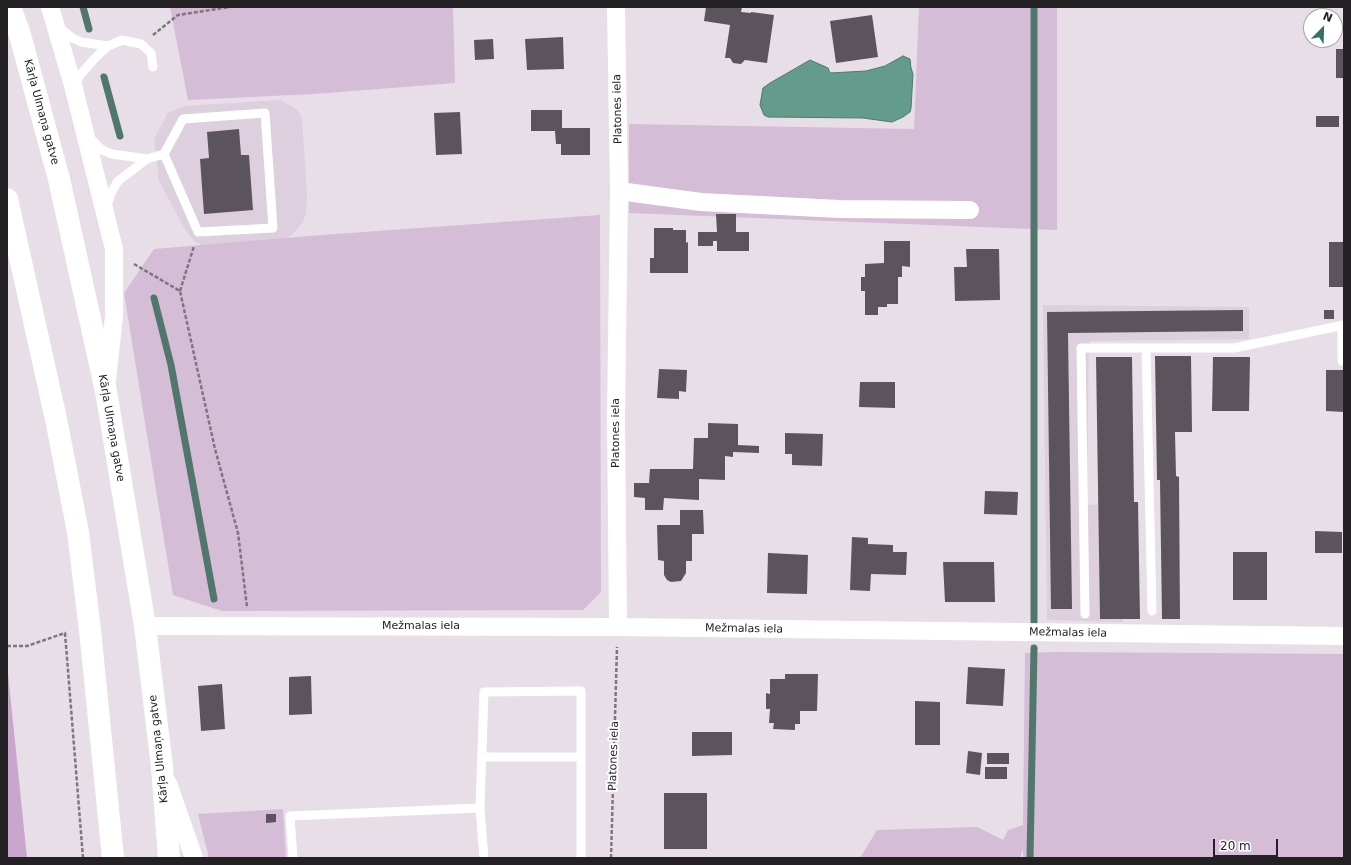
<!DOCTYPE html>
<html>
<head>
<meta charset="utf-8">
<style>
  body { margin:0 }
  #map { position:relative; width:1351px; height:865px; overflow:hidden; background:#e7dee8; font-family:"DejaVu Sans",sans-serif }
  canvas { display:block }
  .frame { position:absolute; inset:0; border:8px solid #242124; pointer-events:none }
  .north { position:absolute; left:1303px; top:8px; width:40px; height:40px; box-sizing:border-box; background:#fff; border:1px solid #a7a6a7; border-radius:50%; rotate:23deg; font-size:11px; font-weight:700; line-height:16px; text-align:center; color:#242124 }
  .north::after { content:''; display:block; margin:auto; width:14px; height:18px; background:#327362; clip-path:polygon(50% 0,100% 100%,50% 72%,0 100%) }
  .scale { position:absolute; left:1213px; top:839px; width:65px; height:18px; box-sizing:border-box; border:2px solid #242124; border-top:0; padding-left:5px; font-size:12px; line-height:14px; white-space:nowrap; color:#242124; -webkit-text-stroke:3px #fff; paint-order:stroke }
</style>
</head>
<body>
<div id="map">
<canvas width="1351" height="865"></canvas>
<div class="frame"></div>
<div class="north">N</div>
<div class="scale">20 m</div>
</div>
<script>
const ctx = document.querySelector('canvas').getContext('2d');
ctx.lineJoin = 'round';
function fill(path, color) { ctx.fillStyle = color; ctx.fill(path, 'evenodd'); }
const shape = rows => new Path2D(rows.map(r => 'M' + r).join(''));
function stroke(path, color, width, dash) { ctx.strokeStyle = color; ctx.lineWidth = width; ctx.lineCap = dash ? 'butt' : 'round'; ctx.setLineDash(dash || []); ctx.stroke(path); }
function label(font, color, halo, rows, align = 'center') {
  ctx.font = font + ' "DejaVu Sans",sans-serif'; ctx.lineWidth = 4; ctx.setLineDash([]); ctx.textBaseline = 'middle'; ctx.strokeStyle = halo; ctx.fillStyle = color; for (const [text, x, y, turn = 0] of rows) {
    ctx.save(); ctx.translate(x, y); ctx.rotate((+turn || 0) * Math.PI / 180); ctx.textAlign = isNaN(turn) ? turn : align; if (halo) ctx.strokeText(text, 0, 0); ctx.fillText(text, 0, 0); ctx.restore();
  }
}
fill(shape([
  [280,100,295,108,302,117,307,192,306,214,302,223,294,233,286,239,203,246,194,241,186,231,159,181,154,139,168,113,185,106],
  [1043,305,1249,307,1249,339,1089,341,1087,505,1121,504,1123,622,1047,620]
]), '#ddcfde');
fill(shape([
  [170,7,453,7,455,83,314,94,188,100],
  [919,7,1057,7,1057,230,629,213,629,124,914,129],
  [600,215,601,592,583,610,222,611,173,595,124,293,154,249,322,235],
  [1056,652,1344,654,1344,858,1023,858,1023,848,1020,858,860,858,877,830,977,827,1003,840,1008,830,1023,825,1025,653],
  [283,809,286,858,209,858,198,814]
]), '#d5bcd7');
fill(shape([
  [7,664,27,858,7,858]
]), '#c9a7cc');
const water = shape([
  [903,56,910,59,911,68,913,74,911,108,910,112,903,117,892,122,863,118,768,117,764,115,760,105,763,88,770,83,810,60,828,68,830,73,866,71,885,66,903,56]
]);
fill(water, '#649c8b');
stroke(water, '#51776c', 1);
stroke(shape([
  [83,7,89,29],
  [1034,7,1034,622],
  [104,77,120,136],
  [154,298,171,365,214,599],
  [1030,858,1034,648]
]), '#51776c', 7);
fill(shape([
  [706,7,742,7,741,12,751,13,751,12,774,15,767,63,745,60,741,64,733,63,730,58,725,58,730,25,704,21],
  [872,15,878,57,836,63,830,21],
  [563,37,564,69,527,70,525,39],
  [493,39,494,59,475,60,474,40],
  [1336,49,1344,49,1344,78,1336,78],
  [531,110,562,110,562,128,590,128,590,155,561,155,561,144,556,144,555,131,531,131],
  [460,112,462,154,436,155,434,113],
  [1316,116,1339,116,1339,127,1316,127],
  [239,129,241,155,249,155,253,210,204,214,200,159,209,158,207,132],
  [716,214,736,214,736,232,749,232,749,251,717,251,717,241,713,241,713,246,698,246,698,232,717,232],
  [654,228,673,228,673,230,686,230,686,243,688,242,688,273,650,273,650,258,654,258],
  [884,241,910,241,910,267,902,266,902,277,898,277,898,304,887,304,887,307,878,307,878,315,865,315,865,291,861,291,861,277,865,277,865,264,884,263],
  [1329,242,1344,242,1344,287,1329,287],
  [966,249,999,249,1000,300,955,301,954,267,967,267],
  [1243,310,1243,331,1068,333,1072,609,1051,609,1047,312],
  [1324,310,1334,310,1334,319,1324,319],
  [1155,356,1191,356,1192,432,1175,432,1176,476,1179,477,1180,619,1162,619,1160,480,1157,480],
  [1096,357,1132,357,1134,502,1138,502,1140,619,1100,619],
  [1213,357,1250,357,1249,411,1212,411],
  [659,369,687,370,686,392,679,391,679,399,657,398],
  [1326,370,1344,370,1344,412,1326,411],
  [860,382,895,382,895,408,859,407],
  [708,423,738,424,738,445,759,446,759,453,733,452,733,457,725,456,725,480,699,479,699,500,664,498,663,510,645,510,645,498,634,497,634,483,649,483,650,469,693,469,694,438,708,438],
  [785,433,823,434,822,466,792,465,792,454,785,454],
  [985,491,1018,492,1017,515,984,514],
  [680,510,703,510,704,534,692,534,692,561,686,561,686,573,681,581,671,582,667,580,664,575,664,561,658,560,657,525,680,525],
  [1315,531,1342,532,1342,553,1315,553],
  [852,537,868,538,868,544,893,545,893,552,907,552,906,575,871,574,870,591,850,590],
  [1233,552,1267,552,1267,600,1233,600],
  [768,553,808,555,807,594,767,593],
  [943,562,994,562,995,602,945,602],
  [968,667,1005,669,1003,706,966,704],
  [785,674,818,674,817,711,800,711,800,724,795,724,795,730,773,729,774,723,769,723,770,709,766,709,766,693,770,694,770,679,785,679],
  [311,676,312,714,289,715,289,677],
  [222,684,225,729,201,731,198,686],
  [915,701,940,702,940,745,915,745],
  [692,732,732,732,732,755,692,756],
  [968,751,982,753,980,775,966,773],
  [987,753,1009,753,1009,764,987,764],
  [985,767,1007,767,1007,779,985,779],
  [664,793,707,793,707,849,664,849],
  [266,814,276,814,276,822,266,823]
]), '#5c545c');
stroke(shape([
  [153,35,178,15,230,7],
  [134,264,180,291,215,449,238,533,247,607],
  [180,291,194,246],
  [7,646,27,646,65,633,83,858],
  [611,858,617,647]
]), '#7c777d', 2.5, [4, 2]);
stroke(shape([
  [59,27,72,38,81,42,108,46],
  [75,86,80,75,96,57,108,46,122,40,141,44,151,53,153,67],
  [89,137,102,150,112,154,147,159],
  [107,206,111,193,118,181,147,159,164,154,183,119,265,113,273,228,198,232,164,154],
  [1342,325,1342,361],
  [1146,348,1152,611],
  [1085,614,1081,348,1234,348,1344,325],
  [482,757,581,757],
  [480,808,484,692,581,691,581,858],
  [293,858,290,816,480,808,484,858]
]), '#fff', 9);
stroke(shape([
  [50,7,74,89,114,249,114,316,107,381],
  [616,7,619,191,616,420,618,627],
  [619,191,701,202,840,209,970,210],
  [145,626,618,627,1344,636],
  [168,783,194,858]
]), '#fff', 18);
stroke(shape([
  [10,7,20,35,59,179,106,391,145,626,162,767,169,858],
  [7,199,56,419,78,532,90,630,113,858]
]), '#fff', 22);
label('11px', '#242124', '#fff', [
  ["Platones iela",618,109,-91],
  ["Kārļa Ulmaņa gatve",41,112,75],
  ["Kārļa Ulmaņa gatve",111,428,80],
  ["Platones iela",616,433,-90],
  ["Mežmalas iela",421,626],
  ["Mežmalas iela",744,629,1],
  ["Mežmalas iela",1068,633,1],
  ["Kārļa Ulmaņa gatve",159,749,-96],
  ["Platones iela",614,756,-88]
]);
</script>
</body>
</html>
